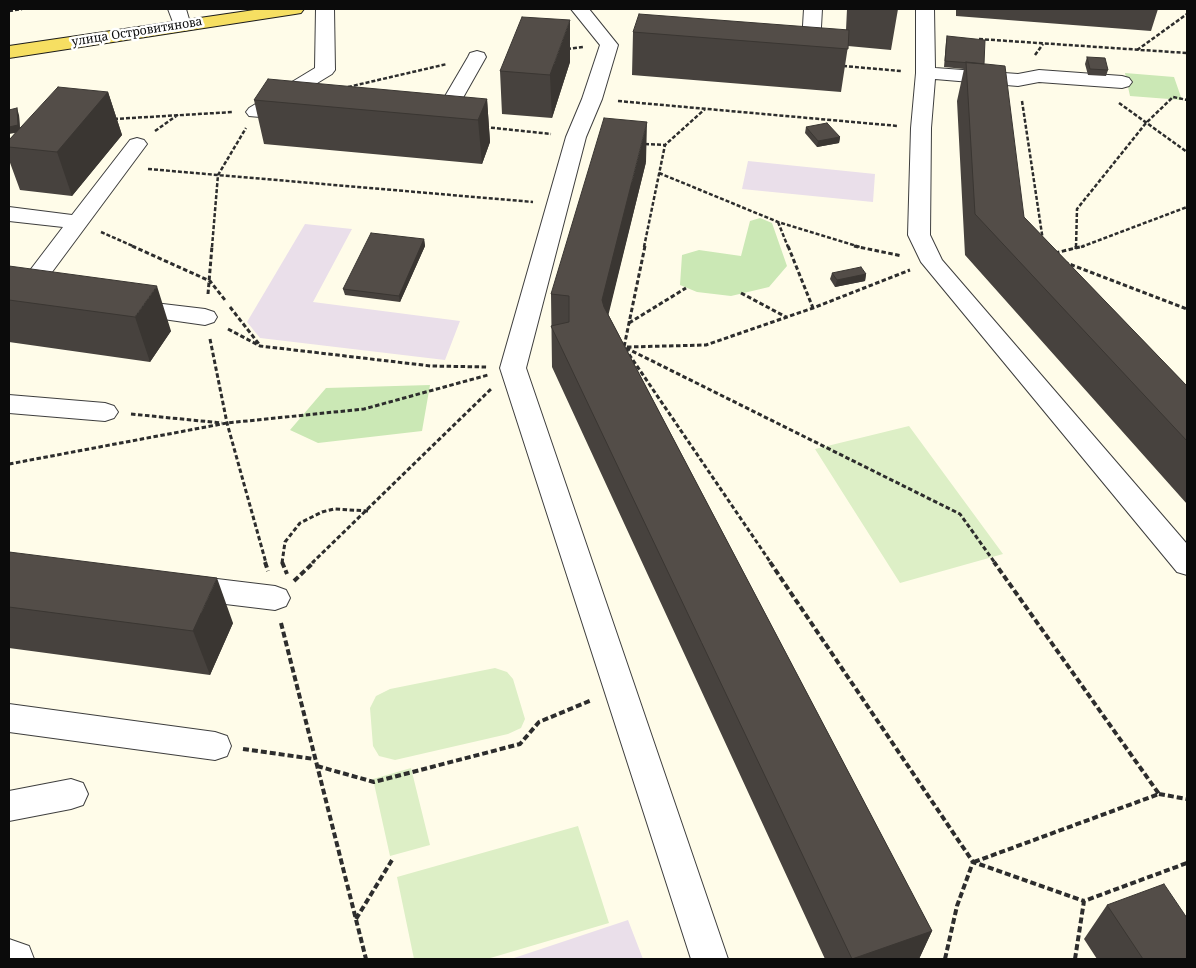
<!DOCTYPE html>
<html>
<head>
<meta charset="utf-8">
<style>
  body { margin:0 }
  #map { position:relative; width:1196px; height:968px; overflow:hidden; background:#fffce9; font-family:"Noto Serif",serif }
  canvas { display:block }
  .frame { position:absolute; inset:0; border:10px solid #0b0b0b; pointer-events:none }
</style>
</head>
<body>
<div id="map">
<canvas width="1196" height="968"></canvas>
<div class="frame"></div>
</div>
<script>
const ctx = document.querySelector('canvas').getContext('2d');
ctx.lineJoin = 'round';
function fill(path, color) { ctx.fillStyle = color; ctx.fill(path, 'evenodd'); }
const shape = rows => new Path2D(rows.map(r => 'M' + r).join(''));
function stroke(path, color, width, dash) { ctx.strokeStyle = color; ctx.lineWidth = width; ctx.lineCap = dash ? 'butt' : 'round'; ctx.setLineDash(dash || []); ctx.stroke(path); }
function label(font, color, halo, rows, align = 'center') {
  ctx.font = font + ' "Noto Serif",serif'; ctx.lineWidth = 5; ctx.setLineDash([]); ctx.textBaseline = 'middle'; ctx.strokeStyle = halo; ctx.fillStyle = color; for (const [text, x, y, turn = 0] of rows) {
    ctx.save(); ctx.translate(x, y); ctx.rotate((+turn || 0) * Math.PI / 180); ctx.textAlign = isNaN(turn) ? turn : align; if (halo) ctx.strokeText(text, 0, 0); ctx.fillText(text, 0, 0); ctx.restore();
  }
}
fill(shape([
  [748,161,875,174,873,202,742,189],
  [305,224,352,229,313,302,460,321,445,360,260,338,247,322],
  [628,920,643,959,511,959]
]), '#eadfea');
fill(shape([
  [1125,73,1174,77,1182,100,1130,96],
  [760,218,772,223,787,266,769,287,731,296,697,292,680,285,682,255,699,250,741,256,750,221],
  [430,385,422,431,318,443,290,430,326,388]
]), '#cbe8b5');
fill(shape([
  [909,426,1003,554,900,583,815,449],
  [495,668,507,672,513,679,525,719,521,728,508,734,395,760,379,756,373,746,370,708,376,696,390,689],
  [411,768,430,845,390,856,373,779],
  [578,826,609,923,487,959,414,959,397,877]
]), '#ddefc6');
const minor = shape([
  [168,9,186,9,191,26,188,30,182,31,176,30,168,9],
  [316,9,334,9,335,70,332,74,278,107,301,110,304,114,301,118,294,120,249,116,246,112,249,108,315,68,316,9],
  [571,9,589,9,618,45,602,99,586,137,526,368,728,959,691,959,500,368,566,137,582,99,600,45,571,9],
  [804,9,822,9,819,63,817,67,810,69,800,67,798,63,801,59,804,9],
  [916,9,934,9,935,68,1018,74,1039,70,1122,76,1129,78,1132,82,1129,86,1122,88,1039,82,1018,86,935,79,931,128,930,235,942,260,1187,544,1187,575,1177,572,921,262,908,235,911,128,916,73,916,9],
  [477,51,484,53,486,57,447,126,440,128,425,125,422,121,425,117,434,115,468,57,470,53,477,51],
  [137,138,144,140,147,144,32,299,24,301,16,299,12,294,63,227,9,221,9,207,72,215,130,140,137,138],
  [129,300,205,309,214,312,217,317,214,322,205,325,121,313,117,308,121,303,129,300],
  [9,395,105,403,114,406,118,412,114,418,105,421,9,413,9,395],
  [184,575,275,586,286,590,290,598,286,606,275,610,184,599,174,595,169,587,174,579,184,575],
  [9,704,215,732,227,736,231,746,227,756,215,760,9,732,9,704],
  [71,779,83,783,88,794,83,805,71,809,9,821,9,791,71,779],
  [9,939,29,946,34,959,9,959,9,939]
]);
const major = shape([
  [261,9,304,9,301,13,295,14,9,58,9,46,261,9]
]);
stroke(minor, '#3e3e3e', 2);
stroke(major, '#1c1c1c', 2);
stroke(shape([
  [9,11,22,9],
  [979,39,1187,53],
  [567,49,583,47],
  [1137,50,1187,14],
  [1035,55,1043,44],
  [843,66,901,71],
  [348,87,447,64],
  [618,101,898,126],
  [1022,101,1043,241],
  [1119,103,1187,152],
  [114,119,233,112],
  [485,127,551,134],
  [155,131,179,114],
  [645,144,665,145],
  [148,169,533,202],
  [659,173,778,222,860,247],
  [778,222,788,247],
  [101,232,135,247],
  [212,247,218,175,246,128],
  [644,247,665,145,705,109],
  [1076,247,1077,209,1146,123,1173,97,1187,100],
  [1081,247,1187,207]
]), '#2d2d2d', 2.5, [4, 2]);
stroke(shape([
  [132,246,210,281,225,300],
  [645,246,624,347,771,563],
  [788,246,813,308],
  [854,246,902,256],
  [1076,249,1076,246],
  [1055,253,1084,246],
  [1064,262,1187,309],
  [741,293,786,317],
  [208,294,212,246],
  [230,307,259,344],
  [629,323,686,288],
  [228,329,260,346,431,366,487,367],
  [210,339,227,423,266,563],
  [627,347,706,345,813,308,910,270],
  [626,348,960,514,995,563],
  [131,414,222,423],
  [9,464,227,423,364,409,488,375],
  [282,563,285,542,300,523,322,512,334,509,368,511],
  [312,563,492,388]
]), '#2d2d2d', 3, [4.5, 2.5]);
stroke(shape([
  [265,562,268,571],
  [282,562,287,574],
  [770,562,973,862,1084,901],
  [294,581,314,562],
  [281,623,366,959],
  [243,749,314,759],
  [317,766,374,782,520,744,539,722,592,700],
  [1159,794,1187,799],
  [974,862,1159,794,994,562],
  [356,919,392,860],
  [945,959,957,906,973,862],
  [1075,959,1084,901,1187,863]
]), '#2d2d2d', 4, [6, 3]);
fill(minor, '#fff');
fill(major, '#f6df62');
fill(shape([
  [847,9,898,9,891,50,848,46,841,92,632,75,633,32,846,30],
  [956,9,1158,9,1151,31,956,16],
  [947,36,984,64,1024,217,1187,386,1187,504,965,255,957,101,964,69,944,67,946,42],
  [1087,57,1108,70,1106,76,1088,75,1085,64],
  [570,62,552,118,502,114,500,71],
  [108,92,122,135,72,196,20,190,9,160,9,140,16,132,19,115,20,128],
  [487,99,490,142,482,164,264,144,254,100],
  [806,127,840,137,839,143,817,147,805,133],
  [646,162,608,314,932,931,919,959,825,959,552,367,551,294],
  [424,239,425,246,400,302,345,295,343,289],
  [9,266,171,331,150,362,9,342],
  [832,273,866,274,865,281,835,287,830,279],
  [9,552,233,623,210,675,9,648],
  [1107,905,1187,959,1097,959,1084,939]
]), '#47423e');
fill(shape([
  [570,20,570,62,552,118,550,75],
  [108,92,122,135,72,196,57,152],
  [487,99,490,142,482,164,478,120],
  [17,108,19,115,20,132,9,134,9,127],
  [647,122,646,162,602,341,602,300],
  [840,137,839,143,817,147,818,141],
  [424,239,425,246,400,302,399,296],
  [866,274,865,281,835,287,837,280],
  [157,286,171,331,150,362,135,317],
  [217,578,233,623,210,675,193,631],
  [932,931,919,959,851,959,852,959]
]), '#3a3632');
const building = shape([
  [639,14,849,30,848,49,633,32,639,14],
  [522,17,570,20,550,75,500,71,522,17],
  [947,36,985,40,984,64,945,61,947,36],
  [1087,57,1105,58,1108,70,1090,69,1087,57],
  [966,62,1005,66,1024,217,1187,386,1187,441,975,214,966,62],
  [268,79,487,99,478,120,254,100,268,79],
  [58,87,108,92,57,152,9,147,9,140,58,87],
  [17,108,18,125,9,127,9,110,17,108],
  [604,118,647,122,602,300,604,307,932,931,852,959,551,326,569,322,569,296,551,294,604,118],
  [827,123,840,137,818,141,806,127,827,123],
  [371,233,424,239,399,296,343,289,371,233],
  [9,266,157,286,135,317,9,300,9,266],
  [861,267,866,274,837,280,832,273,861,267],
  [9,552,217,578,193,631,9,607,9,552],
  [1164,884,1187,918,1187,959,1143,959,1107,905,1164,884]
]);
fill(building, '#534d48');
stroke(building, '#3a3632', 1);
label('12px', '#0b0b0b', '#fff', [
  ["улица Островитянова",137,32,-9]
]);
</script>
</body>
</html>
